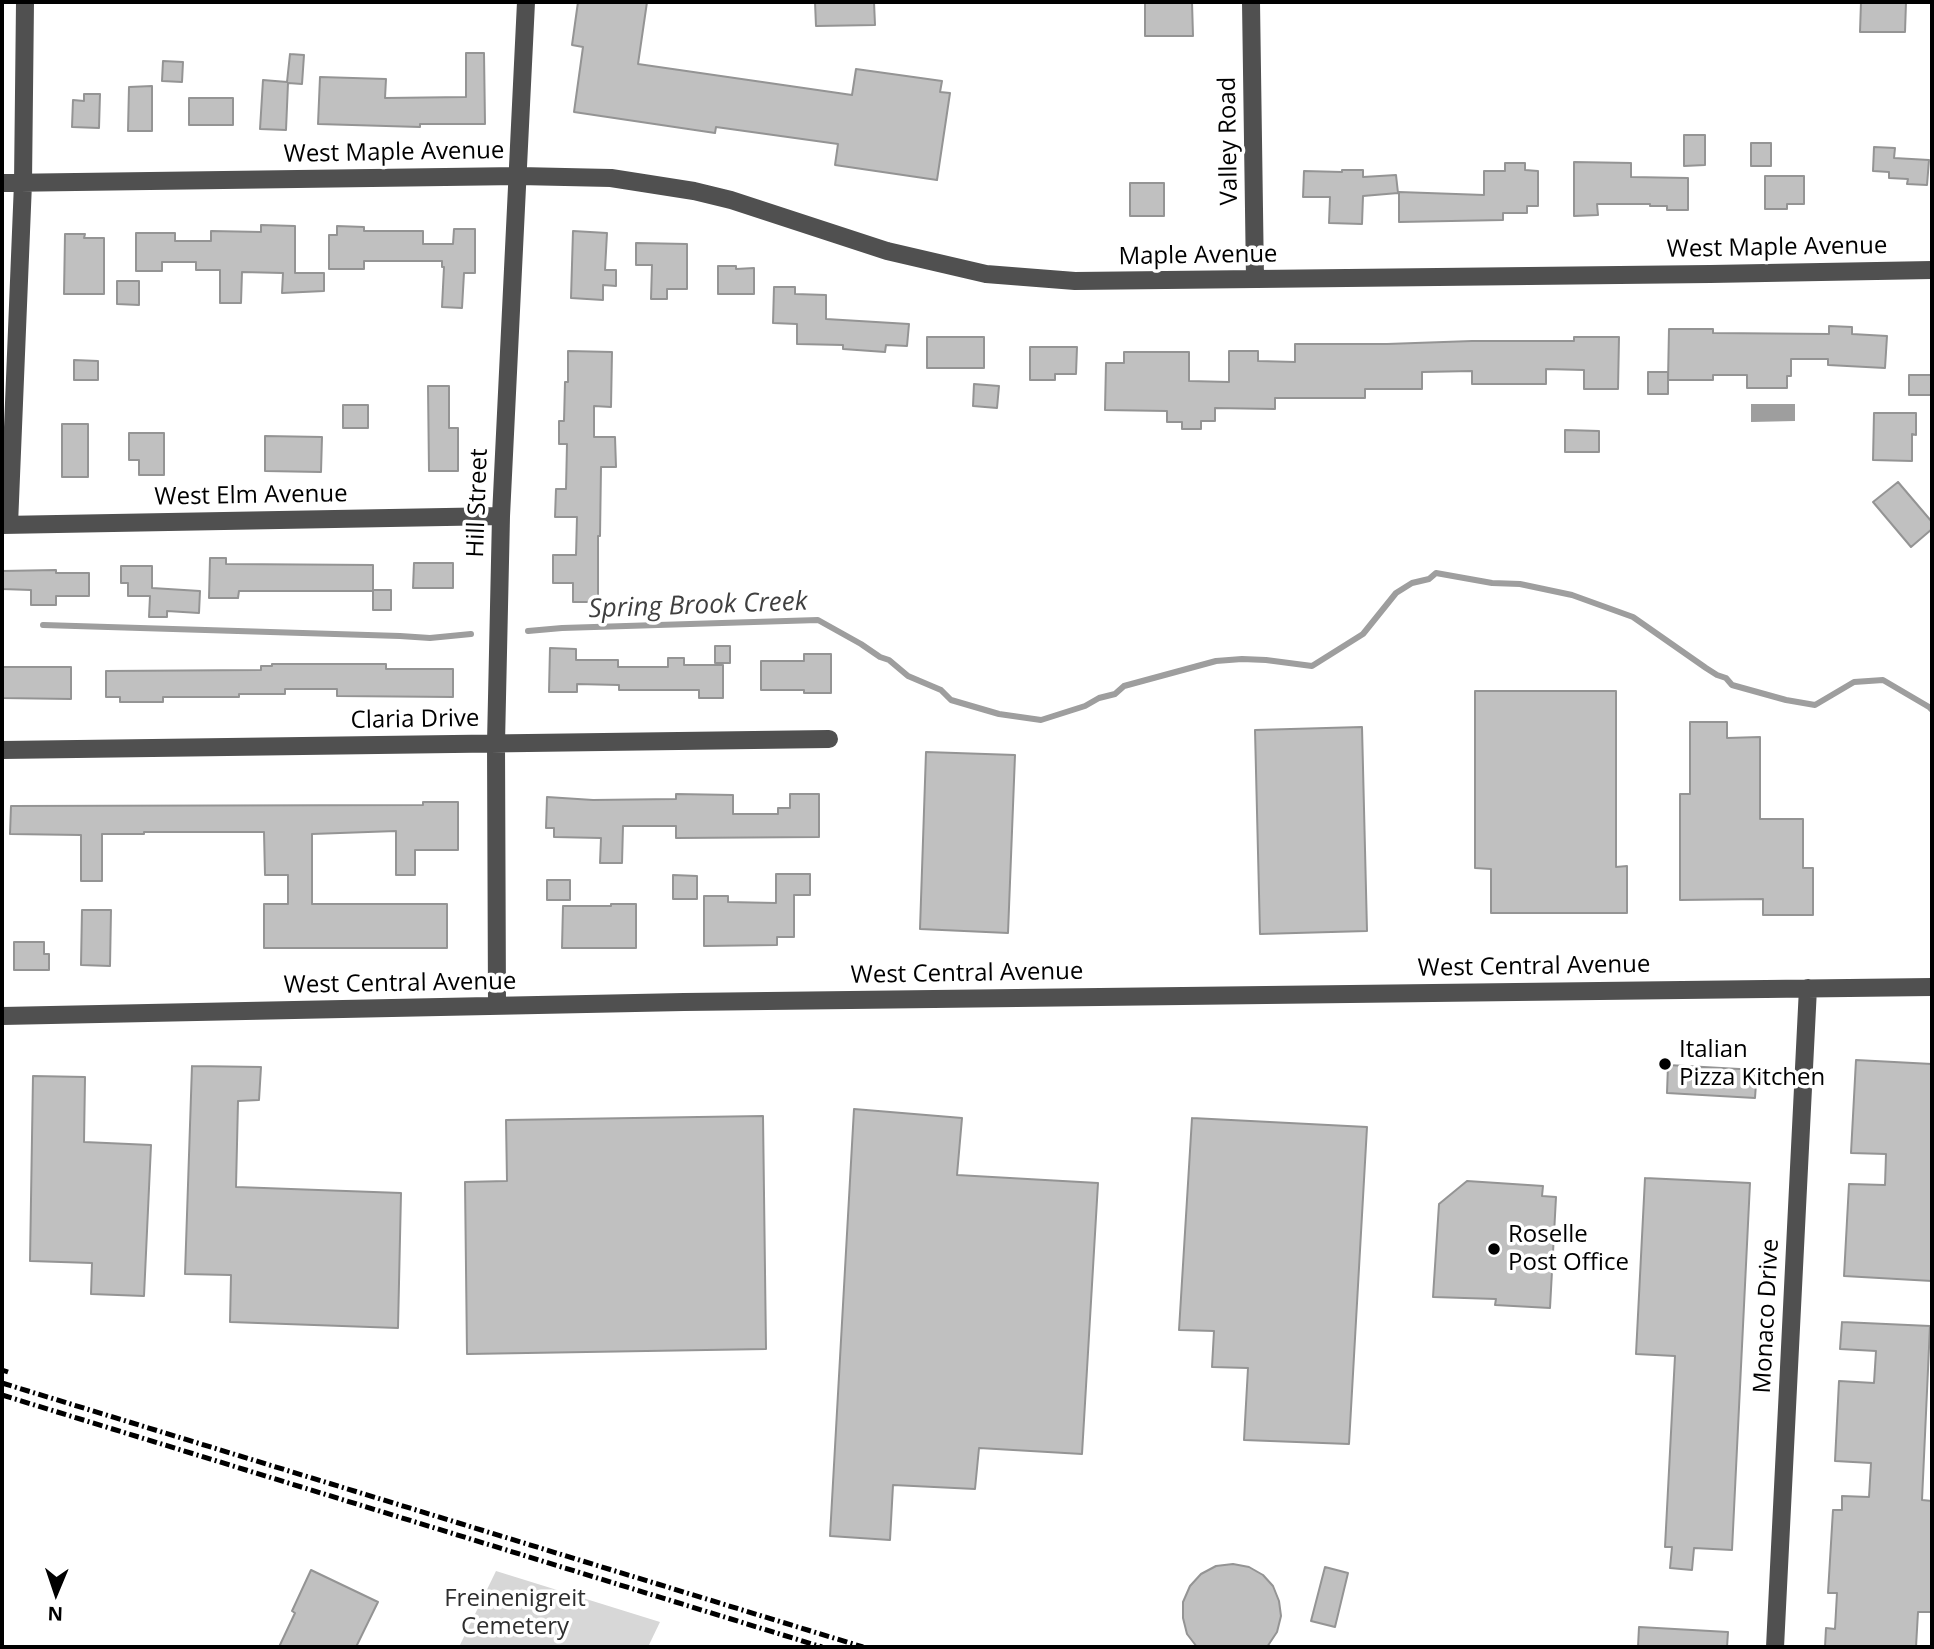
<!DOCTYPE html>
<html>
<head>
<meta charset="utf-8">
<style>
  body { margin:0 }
  #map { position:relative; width:1934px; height:1649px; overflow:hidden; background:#fff; font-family:"Open Sans",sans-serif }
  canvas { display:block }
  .frame { position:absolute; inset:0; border:4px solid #000; pointer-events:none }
  .north { position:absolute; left:21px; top:1558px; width:70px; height:70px; -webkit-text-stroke:5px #fff; paint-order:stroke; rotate:182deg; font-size:19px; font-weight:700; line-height:28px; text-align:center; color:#000 }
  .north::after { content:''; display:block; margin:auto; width:24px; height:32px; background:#000; clip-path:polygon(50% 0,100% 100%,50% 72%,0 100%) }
</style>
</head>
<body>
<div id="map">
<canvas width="1934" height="1649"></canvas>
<div class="frame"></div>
<div class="north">N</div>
</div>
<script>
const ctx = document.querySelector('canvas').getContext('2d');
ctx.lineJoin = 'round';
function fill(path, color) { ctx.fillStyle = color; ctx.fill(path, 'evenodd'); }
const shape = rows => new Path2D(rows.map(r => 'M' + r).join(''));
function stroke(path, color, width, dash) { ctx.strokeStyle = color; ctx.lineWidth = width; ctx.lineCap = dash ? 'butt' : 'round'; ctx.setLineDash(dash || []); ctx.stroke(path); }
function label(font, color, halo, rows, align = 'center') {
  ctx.font = font + ' "Open Sans",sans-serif'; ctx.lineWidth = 7; ctx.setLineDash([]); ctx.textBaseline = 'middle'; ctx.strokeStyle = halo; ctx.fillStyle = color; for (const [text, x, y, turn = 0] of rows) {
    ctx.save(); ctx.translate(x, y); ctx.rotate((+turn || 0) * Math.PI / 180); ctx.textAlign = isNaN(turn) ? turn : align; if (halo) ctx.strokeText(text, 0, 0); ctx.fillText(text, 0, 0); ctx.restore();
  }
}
fill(shape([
  [496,1571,660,1622,648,1647,459,1647]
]), '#d7d7d7');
fill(shape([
  [1751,404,1795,404,1795,421,1751,422]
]), '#9e9e9e');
stroke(shape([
  [43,625,400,636,430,638,471,634],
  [528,631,562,628,818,620,861,644,880,657,889,660,908,676,941,690,951,700,999,714,1041,720,1085,706,1099,698,1115,694,1124,686,1216,661,1242,659,1266,660,1312,666,1363,634,1396,593,1412,583,1429,579,1436,573,1492,583,1520,584,1572,595,1633,617,1706,668,1717,675,1726,678,1732,685,1786,700,1815,705,1854,682,1883,680,1929,707,1932,710]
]), '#9e9e9e', 6);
const building = shape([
  [578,2,647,2,638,64,852,95,856,69,942,81,940,92,950,93,937,180,835,165,838,144,716,127,715,133,574,112,583,47,572,45,578,2],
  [815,2,874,2,875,25,816,26,815,2],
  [1145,2,1192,2,1193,36,1145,36,1145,2],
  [1861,2,1906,2,1905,32,1860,32,1861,2],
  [466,53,484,53,485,124,420,124,420,127,318,124,320,77,386,79,385,98,466,97,466,53],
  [290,54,304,55,302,84,288,83,286,130,260,129,263,80,287,82,290,54],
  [163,61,183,62,182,82,162,81,163,61],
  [152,86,152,131,128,131,129,87,152,86],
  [84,94,100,94,99,128,72,127,73,100,84,101,84,94],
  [189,98,233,98,233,125,189,125,189,98],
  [1684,135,1705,135,1705,165,1684,166,1684,135],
  [1751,143,1771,143,1771,166,1751,166,1751,143],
  [1874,147,1895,148,1894,158,1929,160,1927,185,1907,184,1908,179,1889,178,1889,172,1873,171,1874,147],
  [1574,162,1631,163,1631,177,1688,178,1688,210,1667,210,1667,206,1650,206,1650,204,1597,204,1598,215,1574,216,1574,162],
  [1505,163,1525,163,1525,170,1538,171,1538,206,1527,206,1527,213,1503,213,1503,220,1399,222,1399,192,1484,195,1484,171,1505,171,1505,163],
  [1342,170,1363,170,1363,177,1396,175,1398,193,1363,196,1362,224,1329,223,1330,197,1303,197,1304,171,1342,172,1342,170],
  [1765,176,1804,176,1804,204,1787,204,1787,209,1765,209,1765,176],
  [1130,183,1164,183,1164,216,1130,216,1130,183],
  [261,225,295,226,295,273,324,273,324,291,282,293,283,273,242,272,241,303,220,303,220,270,196,270,196,262,162,262,162,271,136,271,136,233,175,233,175,241,211,241,211,231,261,232,261,225],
  [337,226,364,227,364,231,423,231,423,244,453,244,454,229,475,229,475,273,464,273,462,308,442,307,444,267,442,267,442,261,364,261,364,269,329,269,329,235,337,235,337,226],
  [573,231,607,233,605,270,616,270,616,286,603,285,603,300,571,298,573,231],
  [65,234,85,234,84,238,104,238,104,294,64,294,65,234],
  [636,243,687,244,687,289,667,289,667,299,651,299,652,265,636,265,636,243],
  [718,266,736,266,736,269,754,268,754,294,718,294,718,266],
  [117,281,139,281,139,305,117,304,117,281],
  [774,287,795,287,795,294,826,295,826,319,909,324,907,346,886,345,885,352,843,349,843,345,797,344,797,324,773,323,774,287],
  [1829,326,1852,327,1852,334,1887,336,1885,368,1828,365,1828,359,1791,359,1791,376,1787,376,1787,388,1747,388,1747,375,1713,375,1713,380,1668,380,1669,329,1713,329,1713,333,1829,334,1829,326],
  [927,337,984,337,984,368,927,368,927,337],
  [1574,337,1619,337,1618,389,1584,389,1584,370,1546,369,1546,384,1472,384,1472,371,1422,372,1422,389,1365,389,1365,398,1275,398,1275,409,1215,408,1215,421,1201,421,1201,429,1182,429,1182,422,1167,422,1167,411,1105,410,1106,363,1124,363,1124,352,1189,352,1189,381,1229,382,1229,351,1258,351,1258,361,1295,362,1295,344,1387,344,1472,341,1574,341,1574,337],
  [1030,347,1077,347,1076,374,1055,374,1055,380,1030,380,1030,347],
  [568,351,612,352,611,407,594,406,594,437,615,437,616,467,601,467,600,536,598,536,598,602,573,602,573,583,553,583,553,555,576,555,577,517,555,517,556,489,566,489,567,444,559,444,559,421,564,421,565,382,568,382,568,351],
  [74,360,98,361,98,380,74,380,74,360],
  [1648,372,1668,372,1668,394,1648,394,1648,372],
  [1909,375,1931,375,1931,395,1909,395,1909,375],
  [974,384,999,386,997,408,973,406,974,384],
  [428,386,449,386,449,428,458,428,458,471,429,471,428,386],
  [343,405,368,405,368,428,343,428,343,405],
  [1874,413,1916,413,1916,435,1912,434,1912,461,1873,460,1874,413],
  [62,424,88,424,88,477,62,477,62,424],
  [1565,430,1599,431,1599,452,1565,452,1565,430],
  [129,433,164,433,164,475,139,475,139,460,129,460,129,433],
  [265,436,322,437,321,472,265,471,265,436],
  [1898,482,1932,522,1932,529,1911,547,1873,502,1898,482],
  [210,558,226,558,226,564,373,565,373,591,239,591,238,598,209,598,210,558],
  [414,563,453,563,453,588,413,588,414,563],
  [121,566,152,566,152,588,200,591,199,613,167,611,167,617,149,617,150,596,128,596,128,583,121,583,121,566],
  [56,570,56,573,89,573,89,596,56,596,56,605,31,605,31,590,2,589,2,571,56,570],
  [373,590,391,590,391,610,373,610,373,590],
  [715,646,730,646,730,663,715,663,715,646],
  [550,648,576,649,576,660,618,660,618,667,668,667,668,658,684,658,684,665,723,665,723,698,699,698,699,690,619,690,619,685,577,684,577,692,549,692,550,648],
  [804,654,831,654,831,693,804,693,804,690,761,690,761,661,804,661,804,654],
  [272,664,386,664,386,669,453,669,453,697,337,696,337,689,285,689,285,694,239,694,239,697,163,697,163,702,120,702,120,697,106,697,106,671,261,670,261,666,272,666,272,664],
  [2,667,71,667,71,699,2,698,2,667],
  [1475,691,1616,691,1616,867,1627,866,1627,913,1491,913,1491,869,1475,868,1475,691],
  [1690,722,1727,722,1727,738,1760,737,1760,819,1803,819,1803,868,1813,868,1813,915,1763,915,1763,899,1680,900,1680,794,1690,794,1690,722],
  [1362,727,1367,931,1260,934,1255,730,1362,727],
  [926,752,1015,755,1008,933,920,929,926,752],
  [676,794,733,795,733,814,778,814,778,808,790,808,790,794,819,794,819,837,676,838,676,826,623,826,622,863,600,863,601,838,554,837,554,828,546,828,547,797,593,800,676,799,676,794],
  [423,802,458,802,458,850,415,850,415,875,396,875,396,831,312,834,312,904,447,904,447,948,264,948,264,904,288,904,288,875,265,875,264,832,144,832,144,834,102,834,102,881,81,881,81,835,10,834,11,806,423,805,423,802],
  [776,874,810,874,810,895,794,895,794,937,777,937,777,945,704,946,704,896,728,896,728,902,776,903,776,874],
  [673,875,697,876,697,899,673,899,673,875],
  [547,880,570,880,570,900,547,900,547,880],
  [611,904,636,904,636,948,562,948,563,906,611,906,611,904],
  [82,910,111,910,110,966,81,965,82,910],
  [14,942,44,942,44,954,49,954,49,970,14,970,14,942],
  [1856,1060,1932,1064,1932,1281,1844,1276,1849,1184,1885,1185,1886,1154,1851,1153,1856,1060],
  [1668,1065,1757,1070,1755,1098,1667,1093,1668,1065],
  [192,1066,261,1067,259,1100,238,1101,236,1187,401,1193,398,1328,230,1322,231,1275,185,1274,192,1066],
  [33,1076,85,1077,84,1142,151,1145,144,1296,91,1294,92,1263,30,1261,33,1076],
  [854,1109,962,1118,957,1175,1098,1183,1082,1454,979,1448,975,1489,893,1485,890,1540,830,1536,854,1109],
  [763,1116,766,1349,467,1354,465,1182,507,1181,506,1120,763,1116],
  [1192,1118,1367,1127,1349,1444,1244,1440,1248,1368,1212,1367,1214,1331,1179,1330,1192,1118],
  [1645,1178,1750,1183,1732,1550,1694,1548,1692,1570,1670,1568,1672,1547,1665,1547,1675,1356,1636,1354,1645,1178],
  [1467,1181,1543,1186,1542,1196,1556,1197,1550,1308,1495,1305,1496,1299,1433,1297,1439,1204,1467,1181],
  [1842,1322,1930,1326,1922,1500,1932,1501,1932,1612,1918,1612,1916,1647,1825,1647,1826,1628,1835,1629,1837,1593,1828,1593,1833,1510,1842,1510,1842,1496,1869,1497,1871,1463,1835,1461,1839,1381,1874,1383,1876,1351,1840,1349,1842,1322],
  [1233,1564,1249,1567,1263,1575,1273,1586,1279,1601,1281,1616,1277,1632,1267,1647,1197,1647,1187,1634,1183,1618,1183,1602,1190,1586,1201,1574,1216,1566,1233,1564],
  [1325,1567,1348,1573,1335,1627,1311,1621,1325,1567],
  [311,1570,378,1602,356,1647,279,1647,295,1613,292,1611,311,1570],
  [1639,1627,1728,1632,1727,1647,1638,1647,1639,1627]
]);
fill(building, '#c0c0c0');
stroke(building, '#949494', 2);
stroke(shape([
  [1251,2,1255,279],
  [2,183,519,176,611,178,694,191,731,200,887,251,986,274,1075,281,1710,274,1932,270],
  [2,525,501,516],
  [9,525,23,183,25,2],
  [2,750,829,739],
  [497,1006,496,743,501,516,526,2],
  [2,1016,684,1002,1932,987],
  [1775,1647,1808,988]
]), '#505050', 18);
stroke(shape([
  [2,1370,8,1372],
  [2,1383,863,1647],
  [2,1395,822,1647]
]), '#000', 5, [10, 3.5, 2, 3.5]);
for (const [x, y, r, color] of [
  [1665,1064,7,"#000"],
  [1494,1249,7,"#000"]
]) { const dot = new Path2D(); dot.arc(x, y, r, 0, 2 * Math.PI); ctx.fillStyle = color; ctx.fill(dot); stroke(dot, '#fff', 2.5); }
label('24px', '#000', '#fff', [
  ["Valley Road",1229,141,-91],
  ["West Maple Avenue",394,153,-1],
  ["West Maple Avenue",1777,248,-1],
  ["Maple Avenue",1198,256,-1],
  ["West Elm Avenue",251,496,-1],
  ["Hill Street",478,503,-88],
  ["Claria Drive",415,720,-1],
  ["West Central Avenue",1534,967,-1],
  ["West Central Avenue",967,974,-1],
  ["West Central Avenue",400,984,-1],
  ["Monaco Drive",1767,1316,-87]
]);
label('24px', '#000', '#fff', [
  ["Italian",1679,1050],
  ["Pizza Kitchen",1679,1078],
  ["Roselle",1508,1235],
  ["Post Office",1508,1263]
], 'left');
label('24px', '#2e2e2e', '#fff', [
  ["Freinenigreit",515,1599],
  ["Cemetery",515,1627]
]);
label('italic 26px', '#3f3f3f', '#fff', [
  ["Spring Brook Creek",698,606,-2]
]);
</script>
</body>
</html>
